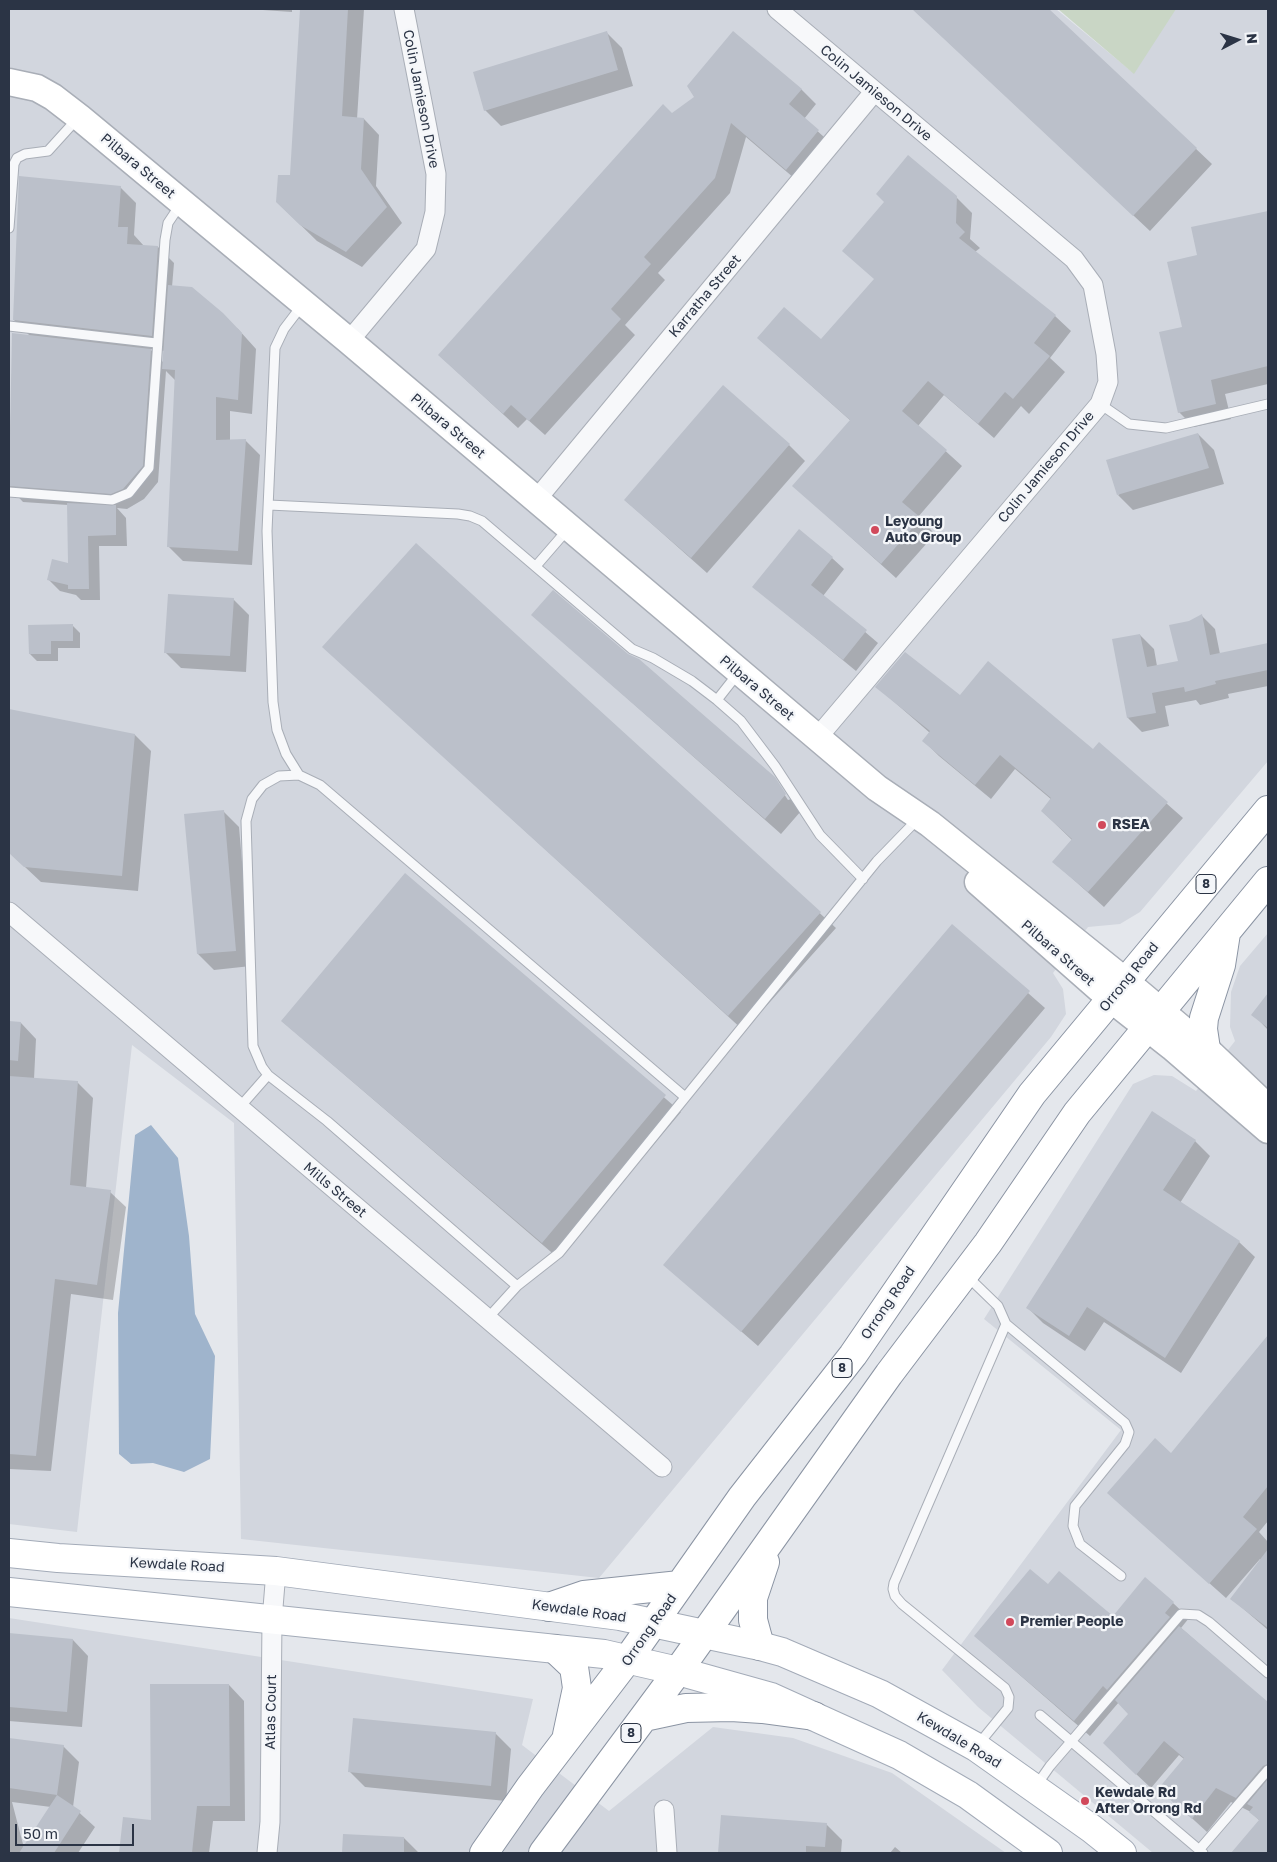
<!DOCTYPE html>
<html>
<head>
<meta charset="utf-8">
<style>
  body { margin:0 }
  #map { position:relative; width:1277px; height:1862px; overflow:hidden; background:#e4e7ec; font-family:"Golos Text",sans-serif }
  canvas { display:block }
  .frame { position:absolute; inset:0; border:10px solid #2b3445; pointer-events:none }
  .north { position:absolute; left:1212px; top:15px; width:50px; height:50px; -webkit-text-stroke:4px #f4f6f9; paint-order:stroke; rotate:85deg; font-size:14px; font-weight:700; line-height:20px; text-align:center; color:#2b3445 }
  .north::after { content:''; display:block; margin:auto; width:18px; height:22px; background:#2b3445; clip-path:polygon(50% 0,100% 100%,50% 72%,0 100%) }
  .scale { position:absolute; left:15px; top:1824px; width:119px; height:22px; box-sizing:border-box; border:2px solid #2b3445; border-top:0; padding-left:6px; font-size:15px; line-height:18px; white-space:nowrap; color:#2b3445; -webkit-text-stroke:4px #f4f6f9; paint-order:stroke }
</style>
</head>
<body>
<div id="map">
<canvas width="1277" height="1862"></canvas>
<div class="frame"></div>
<div class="north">N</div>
<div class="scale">50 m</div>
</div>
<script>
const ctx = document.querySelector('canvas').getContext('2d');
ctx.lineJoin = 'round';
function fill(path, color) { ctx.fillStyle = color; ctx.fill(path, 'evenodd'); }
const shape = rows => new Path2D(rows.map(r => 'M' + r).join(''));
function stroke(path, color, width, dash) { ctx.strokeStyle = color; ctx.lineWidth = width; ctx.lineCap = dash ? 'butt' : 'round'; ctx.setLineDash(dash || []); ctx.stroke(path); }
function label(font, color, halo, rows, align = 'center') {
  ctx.font = font + ' "Golos Text",sans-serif'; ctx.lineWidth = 4.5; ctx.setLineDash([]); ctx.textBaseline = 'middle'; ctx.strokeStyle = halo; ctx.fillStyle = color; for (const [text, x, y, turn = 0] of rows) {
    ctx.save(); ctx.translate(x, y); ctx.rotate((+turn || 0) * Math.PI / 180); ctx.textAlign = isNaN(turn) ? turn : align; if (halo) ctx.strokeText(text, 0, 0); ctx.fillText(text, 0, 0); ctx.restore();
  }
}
fill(shape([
  [9,9,1056,9,1131,71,1174,9,1268,9,1268,761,1140,912,1120,924,1088,927,1053,973,1063,989,1066,1014,1051,1037,599,1578,241,1539,234,1123,132,1045,77,1532,9,1524],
  [1268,933,1268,1853,1153,1853,978,1707,942,1670,1121,1430,984,1319,1133,1084,1154,1075,1172,1076,1196,1091,1235,1041,1230,1027,1231,992,1240,966],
  [9,1618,533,1699,522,1745,609,1811,713,1727,793,1738,892,1773,1006,1853,9,1853]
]), '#d2d6de');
fill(shape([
  [1058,9,1176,9,1134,74]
]), '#c9d6c5');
fill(shape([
  [151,1125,178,1158,189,1236,195,1314,215,1356,210,1459,184,1472,153,1463,131,1464,119,1454,118,1313,135,1135]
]), '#9fb4cc');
fill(shape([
  [248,9,292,9,292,12],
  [301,9,364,9,357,119,364,119,379,135,376,186,402,223,362,267,317,241,277,202,291,177],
  [913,9,1048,9,1212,164,1150,231],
  [606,32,622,48,633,86,501,126,485,110],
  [801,89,816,104,804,119,834,146,801,184,746,137,730,193,658,273,665,280,625,325,635,335,545,435,527,419,518,428,439,355,672,114],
  [120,187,136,203,134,235,144,246,158,247,174,263,172,287,238,329,256,349,252,414,230,411,230,441,245,440,260,455,252,565,183,561,168,546,176,381,166,371,158,482,144,499,127,509,117,508,126,518,127,546,99,546,100,600,81,600,76,595,60,591,49,580,69,565,68,505,23,502,9,487,13,334,30,336,14,320],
  [150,349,165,351,164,363],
  [956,197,972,213,970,239,980,248,975,252,1055,316,1071,331,1050,358,1065,372,1029,414,1021,406,994,438,944,395,918,426,962,466,918,517,935,534,896,578,794,486,851,421,758,338,822,341],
  [1268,213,1268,384,1225,394,1231,419,1194,427,1179,412,1184,328,1199,256,1193,228],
  [1198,434,1214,450,1224,484,1133,510,1118,495],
  [789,445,805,461,707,573,625,500],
  [416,545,836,928,744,1031,324,647],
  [832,558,844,569,823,596,878,643,856,671,754,587],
  [233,599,249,615,246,672,181,668,165,652],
  [533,615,774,779,788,800,791,799,782,786,801,811,781,834],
  [1202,616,1215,629,1220,654,1268,645,1268,686,1228,694,1229,698,1200,705,1196,700,1165,706,1169,726,1142,732,1128,718,1113,640,1140,635,1154,649,1157,666,1179,662,1190,623],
  [72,625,80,633,80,648,58,648,58,661,37,661,30,654],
  [877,687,961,697,1093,751,1099,744,1183,818,1104,907,1054,862,1072,840,1042,811,1052,800,1015,769,991,799,939,756,924,741,930,733],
  [9,710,135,735,151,751,138,891,41,882,9,852],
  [223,811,239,827,251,966,214,970,198,954],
  [406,875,681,1112,558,1258,282,1021],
  [952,926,1045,1008,758,1346,665,1265],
  [1268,995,1268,1030,1253,1014],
  [9,1022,21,1023,36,1039,34,1079,77,1082,93,1098,86,1188,110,1192,126,1207,113,1300,71,1294,51,1471,9,1469],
  [1195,1141,1210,1156,1180,1203,1239,1242,1255,1257,1181,1373,1104,1322,1085,1351,1043,1323,1027,1307],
  [1268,1337,1268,1521,1259,1532,1268,1542,1268,1630,1232,1599,1262,1560,1260,1559,1226,1598,1108,1493,1171,1455],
  [1048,1586,1113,1618,1173,1603,1189,1618,1181,1628,1268,1704,1268,1853,1233,1853,1260,1821,1251,1812,1231,1802,1207,1832,1160,1789,1184,1759,1179,1755,1151,1788,1119,1758,1130,1714,1119,1702,1090,1736,975,1636],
  [9,1635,73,1640,88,1656,82,1727,9,1721],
  [229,1685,244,1701,245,1821,213,1821,209,1853,120,1853,124,1819,152,1822],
  [495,1733,511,1749,506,1801,365,1787,349,1771],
  [9,1739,63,1746,79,1762,73,1807,95,1827,78,1853,9,1853],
  [12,1802,51,1807,24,1848],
  [722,1816,826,1824,842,1840,841,1853,719,1853],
  [344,1835,404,1838,419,1853,343,1853],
  [895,1847,902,1853,890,1853]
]), '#0003');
fill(shape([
  [300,9,348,9,342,116,364,118,361,169,387,207,346,252,300,225,276,202,278,175,290,175],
  [912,9,1049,9,1197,148,1133,216],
  [607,31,618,70,484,111,473,72],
  [733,31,802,89,789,104,819,130,786,170,731,123,715,178,644,257,651,264,611,309,621,319,529,421,511,405,503,414,438,355,663,104,672,113,694,97,687,86],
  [908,155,957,196,956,223,965,232,959,238,1056,315,1034,343,1050,356,1013,399,1005,392,978,424,928,381,902,411,947,450,902,502,921,518,881,564,792,486,850,420,757,338,784,307,821,339,874,279,842,251,884,202,876,194],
  [19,176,121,186,118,227,128,227,127,244,158,246,152,336,13,320],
  [1268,211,1268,366,1211,380,1216,404,1178,413,1159,332,1182,327,1167,262,1197,255,1191,227],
  [168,285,192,287,223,313,242,333,238,400,216,397,216,440,246,439,238,551,167,547,175,370,162,369],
  [12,333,151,349,143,466,123,489,111,494,9,486],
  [723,385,790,444,691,558,624,500],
  [1198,433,1209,468,1117,495,1106,460],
  [67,503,116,505,116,535,88,536,89,589,68,589,68,585,47,580,52,559,68,563],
  [799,529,833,557,811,585,867,630,843,660,752,587],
  [416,543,821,912,728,1016,322,647],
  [553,590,628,654,639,659,775,777,786,794,765,819,531,615],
  [168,594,234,598,230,656,164,653],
  [1202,614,1210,655,1268,643,1268,670,1215,681,1216,684,1185,692,1184,687,1152,693,1156,713,1127,718,1112,639,1140,634,1147,667,1178,661,1169,625,1189,621],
  [73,624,73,641,51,641,51,654,29,654,28,625],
  [905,652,960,695,988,661,1093,749,1099,742,1168,802,1088,892,1052,862,1072,839,1041,811,1051,798,1000,755,975,785,922,741,930,731,875,687],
  [9,709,135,734,122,876,24,867,9,853],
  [224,810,236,951,197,954,184,814],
  [405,873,666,1095,542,1243,281,1021],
  [952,924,1030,991,741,1332,663,1265],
  [1268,993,1268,1028,1251,1015],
  [9,1021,21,1022,18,1061,9,1060],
  [9,1076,78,1081,70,1185,111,1190,97,1285,55,1279,36,1456,9,1454],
  [1152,1111,1196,1140,1163,1190,1240,1241,1165,1358,1087,1307,1069,1336,1026,1308],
  [1268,1335,1268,1486,1243,1517,1257,1529,1209,1584,1107,1493,1155,1438,1171,1453],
  [1268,1549,1268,1628,1230,1599],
  [1030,1569,1048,1584,1059,1571,1113,1616,1145,1577,1174,1602,1165,1613,1170,1617,1107,1690,1103,1686,1074,1721,974,1636],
  [1179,1626,1268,1702,1268,1764,1263,1766,1236,1798,1216,1788,1192,1819,1158,1789,1184,1758,1164,1741,1136,1775,1103,1743,1128,1714,1115,1700],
  [9,1633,73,1639,67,1712,9,1707],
  [150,1684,229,1684,230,1806,197,1806,192,1853,119,1853,123,1817,151,1820],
  [353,1718,496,1732,491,1786,348,1772],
  [9,1738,64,1745,57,1795,9,1788],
  [1268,1779,1268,1853,1231,1853,1259,1820,1249,1812,1253,1807,1247,1804],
  [57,1795,81,1811,54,1853,19,1853],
  [721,1815,827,1823,825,1847,806,1846,806,1853,718,1853],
  [343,1834,404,1837,404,1853,342,1853]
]), '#bbc0ca');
const lane = shape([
  [9,228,14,164,17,158,25,154,48,151,77,119],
  [9,326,156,343],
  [1100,404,1129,424,1166,428,1268,404],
  [9,492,112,500,129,493,149,468,165,240,168,223,180,205],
  [269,505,458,514,470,516,482,521,632,649,653,658,692,681,717,700,741,721,775,766,820,835,863,879],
  [536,566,568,529],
  [717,700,739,672],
  [299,775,286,754,277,730,273,702,267,531,275,348,284,329,303,304],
  [239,1108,268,1075],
  [967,1276,998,1306,1006,1324,894,1583,893,1589,895,1596,902,1604,1005,1688,1009,1697,1008,1708,977,1746],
  [517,1286,327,1121,268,1075,262,1067,253,1046,246,821,252,799,263,785,279,776,299,775,320,785,685,1097],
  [487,1319,517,1286,559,1253,877,861,912,825],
  [1006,1324,1125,1423,1129,1432,1125,1444,1075,1506,1073,1526,1080,1544,1121,1576],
  [1040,1715,1203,1853],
  [1036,1786,1050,1766,1181,1614,1198,1615,1209,1622,1268,1673],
  [1199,1850,1268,1770]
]);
const street = shape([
  [777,9,1074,259,1093,285,1106,354,1108,382,1100,404,817,738],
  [349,341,426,249,435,212,436,174,404,9],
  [536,500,874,92],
  [9,912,662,1467],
  [664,1810,667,1853],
  [267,1853,270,1822,272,1620,276,1571]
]);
const secondary = shape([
  [9,82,37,88,53,97,79,117,349,341,877,788,930,824,1125,981,1206,1049,1268,1108],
  [978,882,1111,999,1172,1047,1268,1130]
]);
const primary = shape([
  [9,1553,58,1558,276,1571,620,1616,760,1646,782,1652,880,1694,976,1747,1092,1829,1122,1853],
  [9,1592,604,1654,678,1671,771,1697,899,1755,968,1795,1048,1853]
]);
const highway = shape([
  [1206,1049,1203,1029,1204,1018,1221,965,1226,933],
  [549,1607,584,1595,680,1585],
  [760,1646,753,1620,753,1598,765,1562],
  [555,1649,574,1667,577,1688,567,1735],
  [644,1717,686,1708,731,1707,762,1709,814,1716],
  [484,1853,530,1787,628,1659,742,1497,853,1355,1032,1094,1268,810],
  [543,1853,678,1671,889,1374,988,1243,1077,1113,1268,881]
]);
stroke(lane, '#a9aeb7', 11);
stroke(street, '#a9aeb7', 21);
stroke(secondary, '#a9aeb7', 29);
stroke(primary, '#a3abb8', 30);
stroke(highway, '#8b94a3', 30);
stroke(lane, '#f7f8fa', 9);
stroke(street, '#f7f8fa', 19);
stroke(secondary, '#fff', 26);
stroke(primary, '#fff', 28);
stroke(highway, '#fff', 28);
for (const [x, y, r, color] of [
  [875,530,5,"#d1495b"],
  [1102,825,5,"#d1495b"],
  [1010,1622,5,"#d1495b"],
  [1085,1801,5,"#d1495b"]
]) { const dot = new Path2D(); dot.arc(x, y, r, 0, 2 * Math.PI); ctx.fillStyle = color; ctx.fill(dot); stroke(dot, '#f4f6f9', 2); }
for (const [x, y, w] of [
  [1206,884,20],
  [842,1368,20],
  [631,1733,20]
]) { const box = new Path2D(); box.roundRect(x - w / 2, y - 9.5, w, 19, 4); ctx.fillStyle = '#f4f6f9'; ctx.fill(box); stroke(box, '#2b3445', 1); }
label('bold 12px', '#2b3445', null, [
  ["8",1206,884],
  ["8",842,1368],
  ["8",631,1733]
]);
label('14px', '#2b3445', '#f4f6f9', [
  ["Colin Jamieson Drive",876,93,40],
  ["Colin Jamieson Drive",421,99,79],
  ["Pilbara Street",138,166,40],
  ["Karratha Street",705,296,-50],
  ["Pilbara Street",448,426,40],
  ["Colin Jamieson Drive",1046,467,-50],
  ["Pilbara Street",757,688,40],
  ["Pilbara Street",1058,953,41],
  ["Orrong Road",1129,977,-51],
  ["Mills Street",335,1190,40],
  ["Orrong Road",888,1303,-56],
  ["Kewdale Road",177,1565,3],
  ["Kewdale Road",579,1611,8],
  ["Orrong Road",649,1630,-55],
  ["Atlas Court",271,1712,-89],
  ["Kewdale Road",959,1740,31]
]);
label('bold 14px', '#2b3445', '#f4f6f9', [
  ["Leyoung",885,522],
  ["Auto Group",885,538],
  ["RSEA",1112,825],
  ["Premier People",1020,1622],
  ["Kewdale Rd",1095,1793],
  ["After Orrong Rd",1095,1809]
], 'left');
</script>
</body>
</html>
